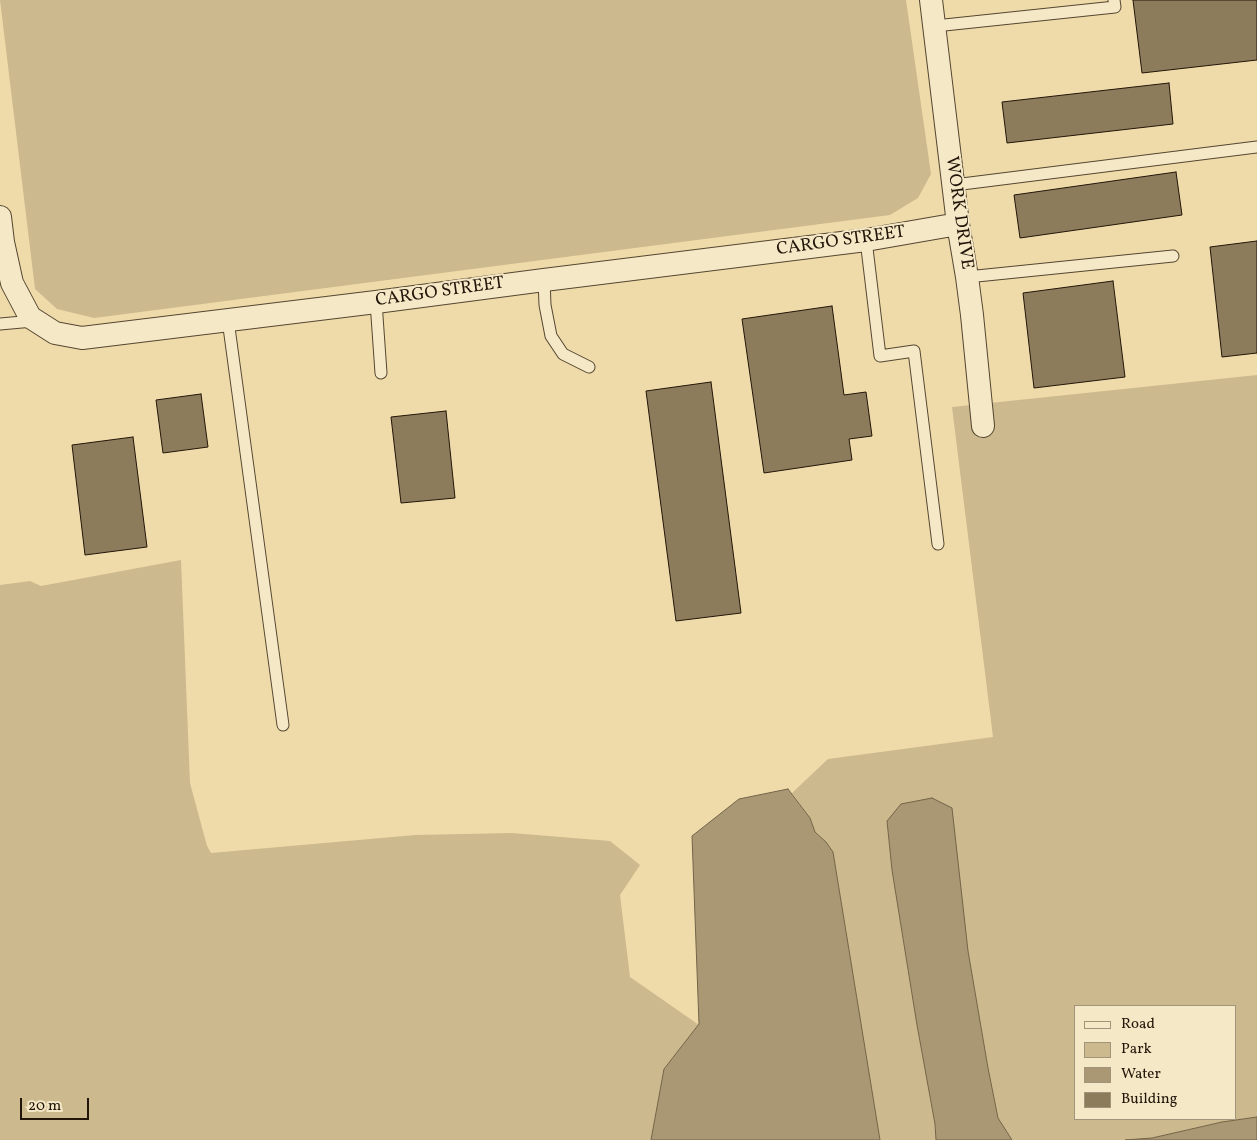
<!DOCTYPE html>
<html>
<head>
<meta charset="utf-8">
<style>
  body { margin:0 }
  #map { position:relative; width:1257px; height:1140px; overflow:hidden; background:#efdba9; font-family:Vollkorn,serif }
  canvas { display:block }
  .legend { position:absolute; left:1074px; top:1005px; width:162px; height:115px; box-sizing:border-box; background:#f5e8c7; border:1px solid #a1947b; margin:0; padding:6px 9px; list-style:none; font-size:15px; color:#221509 }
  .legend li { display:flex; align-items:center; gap:10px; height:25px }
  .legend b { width:25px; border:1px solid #a1947b }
  .scale { position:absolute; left:20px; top:1098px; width:69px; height:22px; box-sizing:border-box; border:2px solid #221509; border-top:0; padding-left:6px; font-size:15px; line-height:18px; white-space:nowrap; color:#221509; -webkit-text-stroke:4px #f5e8c7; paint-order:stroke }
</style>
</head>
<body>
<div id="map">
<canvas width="1257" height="1140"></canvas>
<ul class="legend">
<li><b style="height:6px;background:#f5e8c7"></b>Road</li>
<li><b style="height:14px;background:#ccb98e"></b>Park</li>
<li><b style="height:14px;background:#a99873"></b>Water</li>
<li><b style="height:14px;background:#8d7c5c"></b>Building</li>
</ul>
<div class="scale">20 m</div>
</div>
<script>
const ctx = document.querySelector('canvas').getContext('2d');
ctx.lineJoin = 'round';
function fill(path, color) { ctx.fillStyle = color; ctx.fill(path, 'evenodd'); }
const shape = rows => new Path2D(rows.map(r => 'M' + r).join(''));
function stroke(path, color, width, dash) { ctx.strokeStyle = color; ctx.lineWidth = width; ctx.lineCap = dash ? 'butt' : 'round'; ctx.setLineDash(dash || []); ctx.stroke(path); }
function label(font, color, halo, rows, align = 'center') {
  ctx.font = font + ' Vollkorn,serif'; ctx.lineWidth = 4; ctx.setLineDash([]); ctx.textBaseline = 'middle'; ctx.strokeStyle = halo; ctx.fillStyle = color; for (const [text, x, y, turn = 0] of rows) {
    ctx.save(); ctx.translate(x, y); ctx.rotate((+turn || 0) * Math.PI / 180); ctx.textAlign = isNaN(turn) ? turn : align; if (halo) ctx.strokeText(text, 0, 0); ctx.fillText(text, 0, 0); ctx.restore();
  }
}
fill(shape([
  [0,0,906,0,931,174,918,198,890,215,94,318,57,309,35,289],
  [1257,375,1257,1117,1222,1122,1152,1138,1125,1140,1012,1140,998,1118,988,1068,968,951,887,821,892,870,917,1025,935,1124,936,1140,880,1140,833,852,826,842,815,832,810,818,792,793,828,759,993,737,952,407],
  [1076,1006,1236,1006,1236,1119,1076,1119],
  [181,560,190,783,207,846,211,853,415,835,512,833,610,841,640,865,620,895,630,977,699,1025,664,1069,651,1140,0,1140,0,585,30,581,41,586]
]), '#ccb98e');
const water = shape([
  [788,789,810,818,815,832,826,842,833,852,880,1140,651,1140,664,1069,699,1024,692,836,739,799,788,789],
  [932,798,952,808,968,951,988,1068,998,1118,1012,1140,936,1140,935,1124,917,1025,892,870,887,821,901,804,932,798],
  [1257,1117,1257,1140,1125,1140,1152,1138,1222,1122,1257,1117]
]);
fill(water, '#a99873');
stroke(water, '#736449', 1);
const building = shape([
  [1133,0,1257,0,1257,60,1142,73,1133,0],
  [1169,83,1173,124,1007,143,1002,102,1169,83],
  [1176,172,1182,215,1020,238,1014,195,1176,172],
  [1257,241,1257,353,1222,357,1210,247,1257,241],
  [1113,281,1125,377,1034,388,1023,293,1113,281],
  [832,306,844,395,866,392,872,436,849,439,852,460,764,473,742,319,832,306],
  [711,382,741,613,676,621,646,391,711,382],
  [201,394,208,447,163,453,156,400,201,394],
  [446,411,455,498,401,503,391,417,446,411],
  [133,437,147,547,85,555,72,445,133,437]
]);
fill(building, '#8d7c5c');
stroke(building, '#221509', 1);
const service = shape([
  [935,26,1115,7,1114,0],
  [954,185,1257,147],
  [866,240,880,356,914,351,938,544],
  [967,277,1173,256],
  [544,280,545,305,551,336,563,354,589,367],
  [376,302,381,373],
  [228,320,283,725],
  [0,324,33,321]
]);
const minor = shape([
  [931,0,958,224,967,277,972,315,983,426],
  [0,217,3,242,12,283,30,317,55,333,82,338,376,302,544,280,866,240,958,224]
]);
stroke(service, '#554631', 13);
stroke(minor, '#554631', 24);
stroke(service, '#f5e8c7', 11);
stroke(minor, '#f5e8c7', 22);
label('18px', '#221509', '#f5e8c7', [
  ["WORK DRIVE",958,213,82],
  ["CARGO STREET",841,242,-8],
  ["CARGO STREET",440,293,-8]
]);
</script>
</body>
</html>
